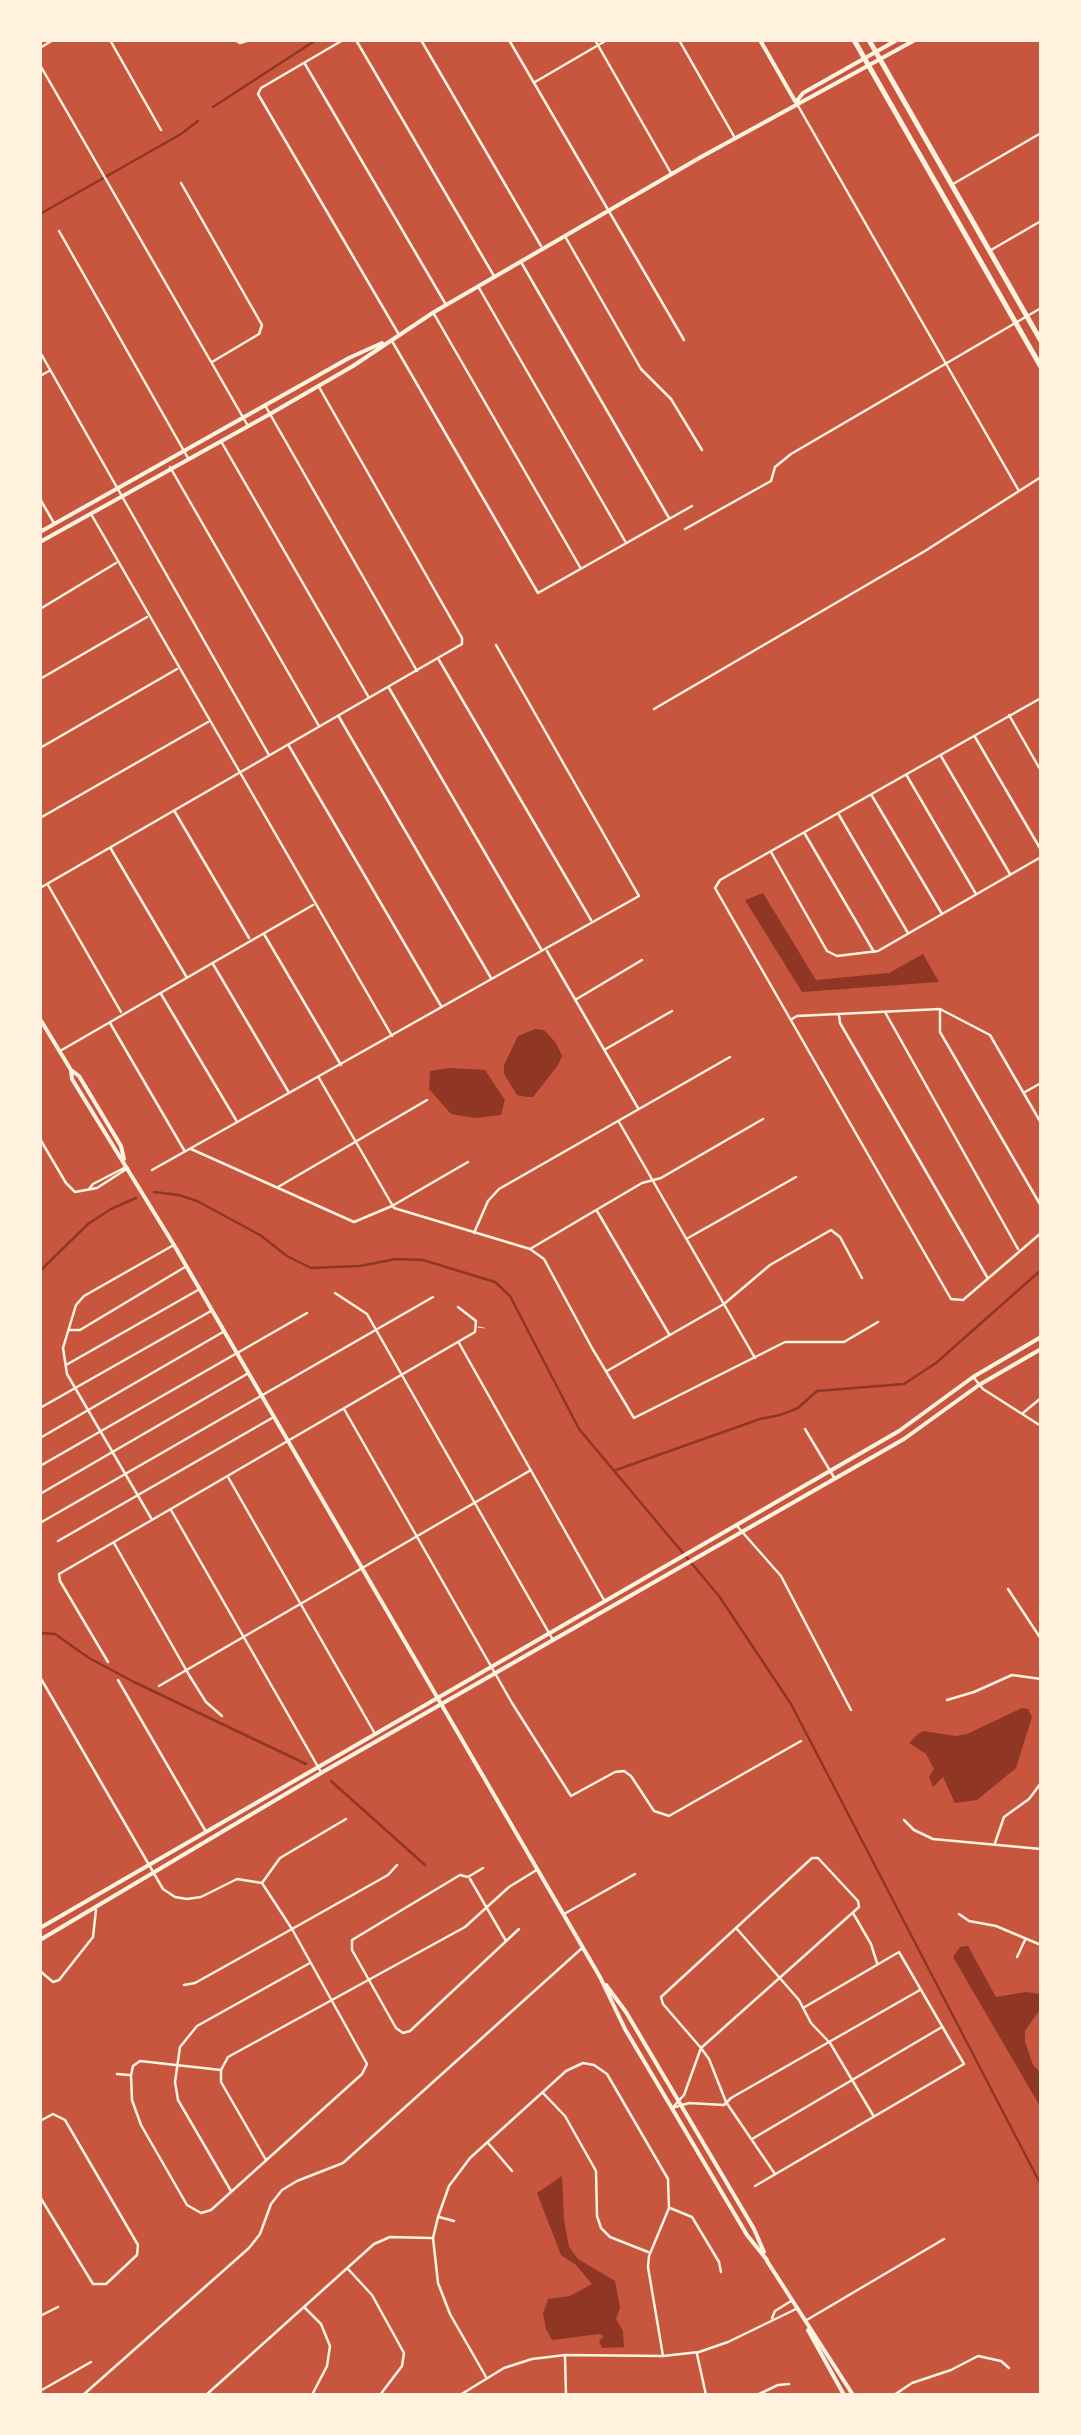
<!DOCTYPE html>
<html>
<head>
<meta charset="utf-8">
<style>
  body { margin:0 }
  #map { position:relative; width:1081px; height:2435px; overflow:hidden; background:#c8553d; font-family:"Varela Round",sans-serif }
  canvas { display:block }
  .frame { position:absolute; inset:0; border:42px solid #fff3e0; pointer-events:none }
</style>
</head>
<body>
<div id="map">
<canvas width="1081" height="2435"></canvas>
<div class="frame"></div>
</div>
<script>
const ctx = document.querySelector('canvas').getContext('2d');
ctx.lineJoin = 'round';
function fill(path, color) { ctx.fillStyle = color; ctx.fill(path, 'evenodd'); }
const shape = rows => new Path2D(rows.map(r => 'M' + r).join(''));
function stroke(path, color, width, dash) { ctx.strokeStyle = color; ctx.lineWidth = width; ctx.lineCap = dash ? 'butt' : 'round'; ctx.setLineDash(dash || []); ctx.stroke(path); }
fill(shape([
  [763,893,816,980,889,973,923,954,939,982,802,992,745,900],
  [535,1029,544,1030,556,1043,562,1056,558,1065,533,1097,527,1097,517,1095,504,1074,504,1065,518,1036],
  [449,1068,485,1070,505,1100,501,1115,475,1118,451,1114,429,1089,430,1071],
  [1022,1708,1028,1709,1032,1717,1016,1768,977,1800,955,1803,943,1777,933,1787,929,1777,934,1769,926,1754,909,1743,918,1734,923,1731,956,1736,967,1734],
  [968,1946,996,1997,1026,1992,1041,1994,1041,2008,1025,2031,1025,2042,1033,2065,1041,2073,1041,2108,953,1957,960,1947],
  [562,2176,564,2220,569,2247,578,2259,615,2281,620,2308,616,2319,623,2331,624,2347,602,2348,599,2341,604,2336,599,2334,552,2340,546,2329,543,2314,548,2299,570,2296,592,2284,576,2265,561,2255,537,2193]
]), '#8f3625');
stroke(shape([
  [213,107,316,40],
  [40,214,181,134,198,121],
  [154,1192,179,1195,197,1201,260,1235,287,1256,311,1268,360,1266,396,1259,423,1260,495,1282,510,1296,579,1429,719,1596,791,1704,1041,2185],
  [40,1271,88,1224,111,1209,136,1198],
  [616,1470,760,1419,780,1415,798,1408,817,1391,904,1384,936,1363,1041,1270],
  [40,1633,55,1634,89,1658,134,1682,306,1764],
  [331,1781,425,1865]
]), '#8f3625', 2.5);
stroke(shape([
  [478,1327,484,1328]
]), '#fff3e0', 1);
stroke(shape([
  [110,40,161,130],
  [235,40,240,43,250,40],
  [343,40,261,88,258,94,398,333],
  [356,40,494,276],
  [421,40,541,246],
  [509,40,684,340],
  [595,40,671,173],
  [679,40,735,138],
  [40,48,53,40],
  [305,64,445,303],
  [40,65,248,426],
  [535,82,607,40],
  [797,104,1019,491],
  [181,183,262,325,259,334,212,362],
  [953,184,1041,133],
  [59,231,188,458],
  [566,238,641,369,671,399,702,450],
  [991,250,1041,221],
  [521,262,669,518],
  [479,288,625,541],
  [434,314,580,567],
  [392,341,538,593,692,506],
  [40,352,269,755],
  [40,376,49,371],
  [266,407,417,671],
  [222,443,368,696],
  [170,467,319,726],
  [40,499,54,523],
  [91,514,392,1036],
  [685,529,771,481,775,467,791,454,1041,308],
  [40,609,116,563],
  [439,660,591,920],
  [40,679,147,617],
  [389,688,541,949],
  [1041,698,720,880,715,888,951,1299,963,1300,1041,1233],
  [654,709,925,551,1041,477],
  [1009,715,1041,771],
  [339,717,491,978],
  [975,737,1041,850],
  [289,746,441,1006],
  [40,748,177,669],
  [941,756,1010,874],
  [907,776,976,894],
  [872,796,942,914],
  [175,812,249,938],
  [839,815,908,933],
  [40,818,208,722],
  [805,834,874,952],
  [111,849,186,976],
  [771,852,827,951,837,956,878,951,1041,857],
  [48,885,121,1012],
  [40,888,462,644,462,638,319,387],
  [264,934,341,1065],
  [547,951,638,1108],
  [213,964,288,1091],
  [161,994,236,1120],
  [575,1000,642,960],
  [940,1010,940,1032,1041,1206],
  [885,1012,1018,1249],
  [839,1015,840,1023,987,1277],
  [792,1019,797,1016,940,1009,990,1035,1041,1123],
  [110,1023,184,1150],
  [604,1050,672,1011],
  [60,1051,313,905],
  [319,1078,394,1208,530,1249,544,1259,592,1348,634,1418,785,1342,844,1342,878,1322],
  [1025,1092,1041,1083],
  [619,1122,755,1358],
  [40,1139,66,1183,75,1192,97,1188,128,1168],
  [191,1149,354,1222,392,1206,468,1162],
  [152,1170,639,896,496,645],
  [278,1187,427,1100],
  [89,1189,93,1184,124,1168],
  [597,1211,669,1334],
  [474,1233,488,1201,499,1189,730,1057],
  [688,1238,796,1177],
  [530,1249,642,1183,661,1178,763,1119],
  [335,1293,367,1314,553,1640],
  [70,1330,80,1330,185,1267],
  [459,1343,604,1600],
  [66,1365,198,1290],
  [607,1371,724,1304,770,1265,831,1230,840,1237,862,1278],
  [974,1378,983,1389,1041,1426],
  [40,1408,211,1311],
  [344,1409,512,1703,571,1796,615,1772,624,1771,631,1776,654,1811,669,1816,801,1741],
  [1023,1413,1041,1398],
  [805,1429,835,1479],
  [40,1438,223,1332],
  [40,1466,307,1313],
  [228,1477,374,1732],
  [40,1494,247,1374],
  [171,1510,321,1772],
  [151,1518,67,1374,63,1348,76,1305,84,1296,172,1246],
  [40,1523,433,1297],
  [737,1526,781,1576,851,1710],
  [58,1541,272,1418],
  [114,1543,189,1675,206,1702,222,1716],
  [1008,1589,1041,1639],
  [108,1662,60,1581,59,1574,475,1332,476,1321,458,1307],
  [40,1677,163,1889,175,1897,187,1899,201,1897,237,1879,262,1883,292,1929,367,2064,362,2074,211,2210,201,2213,187,2205,141,2125,132,2100,131,2075,133,2066,140,2061,221,2070],
  [118,1680,205,1830],
  [159,1686,531,1470],
  [947,1700,974,1692,1012,1675,1041,1679],
  [904,1820,914,1830,933,1839,1041,1849],
  [995,1843,1004,1817,1029,1799,1041,1783],
  [483,1868,468,1877,460,1875,352,1940,352,1950,396,2028,403,2033,410,2031,519,1929],
  [470,1879,506,1941],
  [262,1883,280,1858,346,1819],
  [853,1913,871,1944,877,1963],
  [564,1914,635,1874],
  [959,1914,969,1921,996,1926,1041,1945],
  [737,1929,799,2000,811,2023,830,2043,873,2115],
  [1017,1957,1025,1940],
  [40,1971,53,1982,59,1980,93,1937,96,1910],
  [184,1985,195,1983,292,1929,388,1875,397,1865],
  [117,2074,129,2075],
  [543,2093,565,2116,596,2171,597,2216,601,2228,610,2237,648,2252],
  [673,2107,684,2095,701,2048,859,1907,858,1901,818,1858,812,1858,661,1997,663,2004,701,2048,709,2059,726,2102,775,2174],
  [672,2108,689,2103,724,2105,731,2098,920,1990],
  [40,2121,53,2114,65,2120,138,2245,137,2255,106,2284,93,2284,40,2197],
  [752,2139,942,2027],
  [488,2143,512,2171],
  [266,2160,221,2082,221,2070,228,2057,465,1927,509,1887,535,1871],
  [755,2186,964,2064,899,1952,803,2008],
  [231,2191,178,2100,175,2082,180,2047,197,2026,310,1963],
  [670,2208,692,2217,719,2262,721,2272],
  [439,2217,454,2221],
  [348,2269,372,2295,404,2353,402,2366,380,2395],
  [305,2308,321,2324,330,2346,327,2366,312,2395],
  [40,2316,58,2307],
  [772,2318,775,2311,791,2301],
  [805,2321,944,2239],
  [697,2354,706,2395],
  [565,2357,566,2395],
  [486,2377,450,2314,438,2283,433,2238,438,2217,449,2186,470,2158,566,2071,583,2063,594,2065,607,2074,668,2179,669,2208,649,2256,648,2267,663,2356],
  [40,2391,91,2362],
  [83,2395,249,2248,260,2234,271,2204,282,2190,297,2181,343,2163,581,1949],
  [206,2395,374,2244,390,2237,431,2238],
  [460,2395,504,2368,532,2359,565,2355,663,2356,699,2352,728,2342,796,2309],
  [757,2395,778,2385,789,2384],
  [894,2395,912,2383,951,2370,978,2356,1001,2361,1009,2368]
]), '#fff3e0', 2.5);
stroke(shape([
  [760,40,795,101],
  [40,1019,71,1070,79,1076,121,1146,124,1159],
  [71,1070,72,1079,174,1245,600,1977,625,2029,747,2235,767,2260],
  [606,1985,626,2012,754,2229,764,2252],
  [767,2261,853,2395],
  [808,2330,844,2395]
]), '#fff3e0', 4);
stroke(shape([
  [796,102,803,93,897,40],
  [40,532,349,358,382,343],
  [40,542,270,414,353,366,434,312,701,157,915,40],
  [40,1928,899,1431,973,1377,1041,1337],
  [40,1940,321,1773,904,1439,979,1385,1041,1349]
]), '#fff3e0', 4);
stroke(shape([
  [854,40,1041,367],
  [869,40,1041,341]
]), '#fff3e0', 5);
</script>
</body>
</html>
